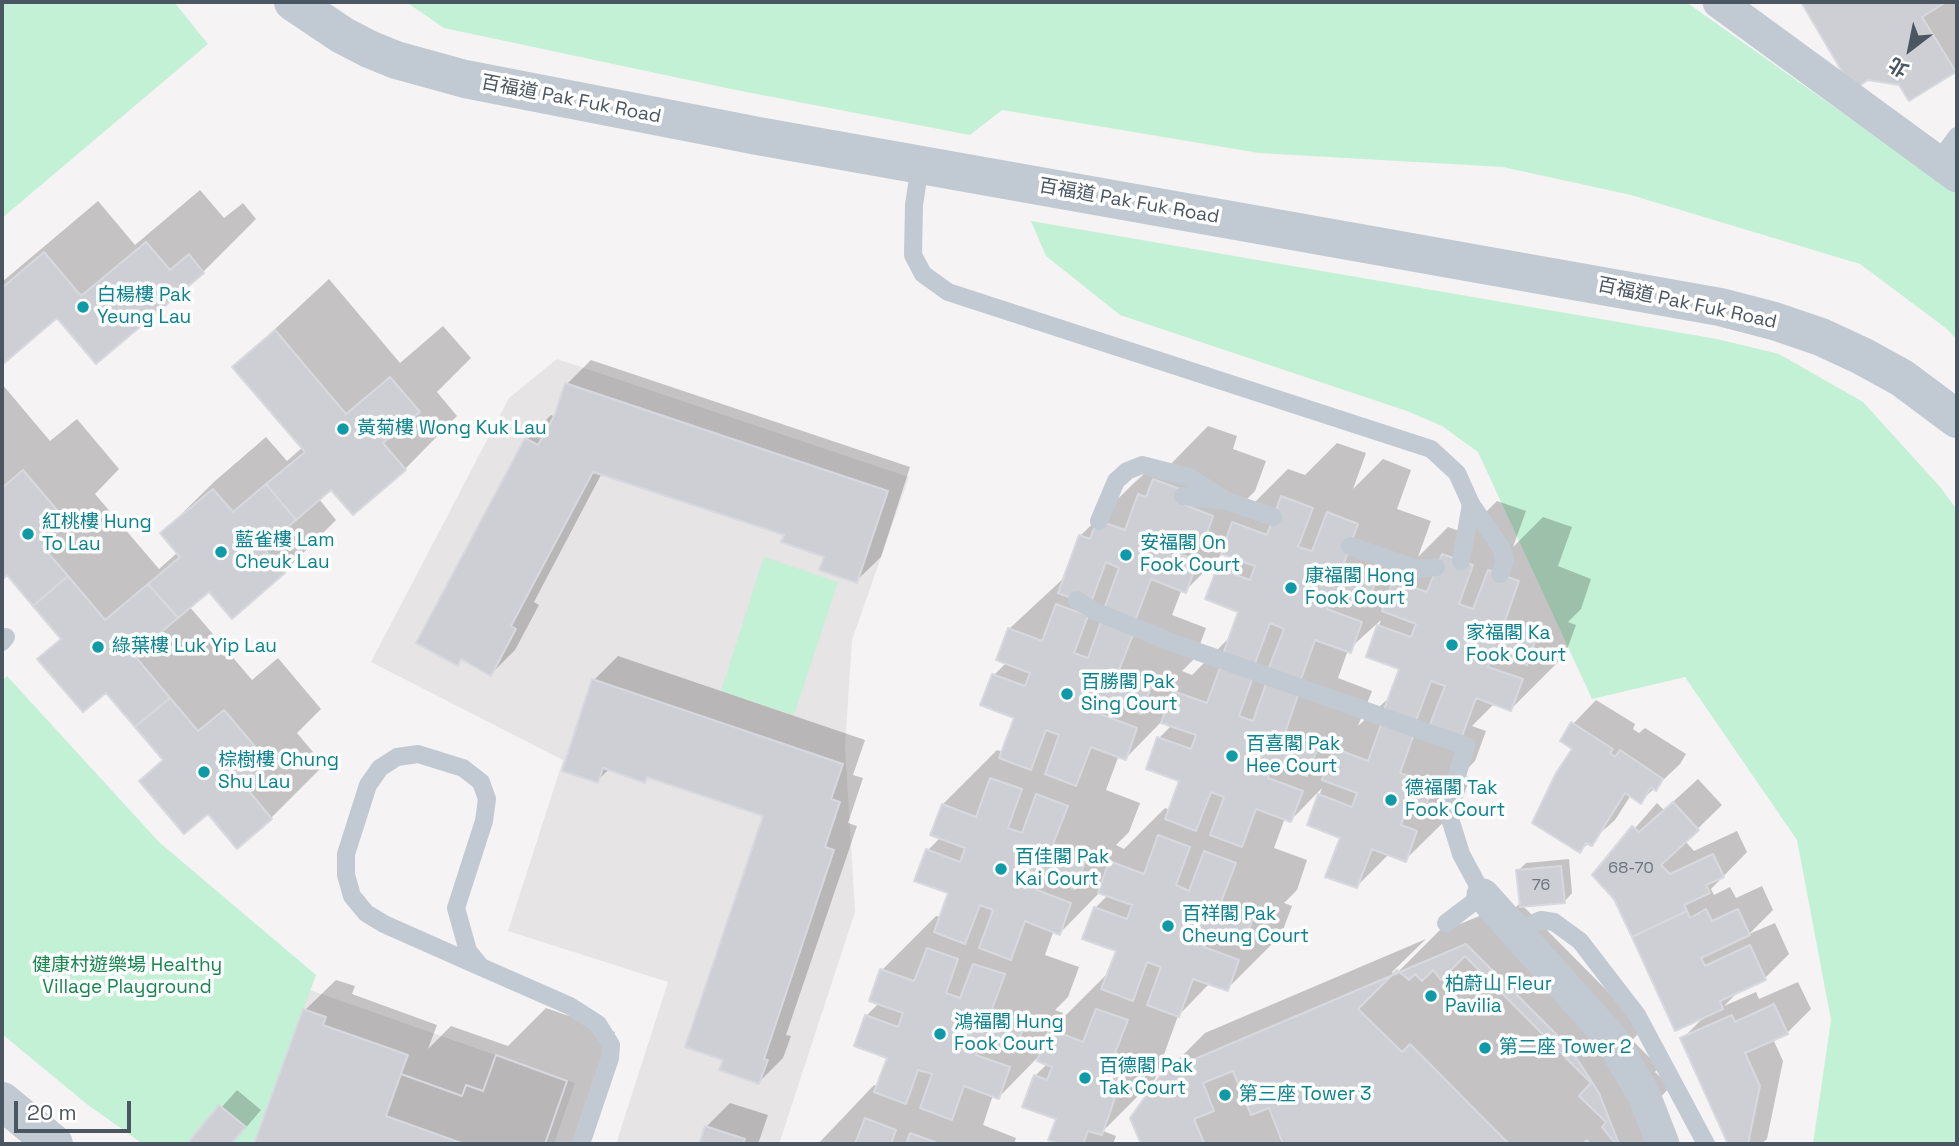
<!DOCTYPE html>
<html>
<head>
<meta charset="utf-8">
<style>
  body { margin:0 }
  #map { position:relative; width:1959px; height:1146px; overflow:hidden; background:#f5f3f3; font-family:"Space Grotesk","Noto Sans TC",sans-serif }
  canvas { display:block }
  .frame { position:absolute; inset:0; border:4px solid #4a5661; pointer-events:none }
  .north { position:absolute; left:1875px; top:14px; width:70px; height:70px; -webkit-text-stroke:5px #fff; paint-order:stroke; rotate:212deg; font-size:19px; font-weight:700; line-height:28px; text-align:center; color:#4a5661 }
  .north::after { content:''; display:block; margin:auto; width:24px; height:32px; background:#4a5661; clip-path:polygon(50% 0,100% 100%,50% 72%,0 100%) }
  .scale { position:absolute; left:14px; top:1101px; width:117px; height:32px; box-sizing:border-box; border:4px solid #4a5661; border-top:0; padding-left:9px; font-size:21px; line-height:24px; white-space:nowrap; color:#4a5661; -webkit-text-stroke:5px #fff; paint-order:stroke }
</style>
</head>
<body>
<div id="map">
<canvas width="1959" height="1146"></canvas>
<div class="frame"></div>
<div class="north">北</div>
<div class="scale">20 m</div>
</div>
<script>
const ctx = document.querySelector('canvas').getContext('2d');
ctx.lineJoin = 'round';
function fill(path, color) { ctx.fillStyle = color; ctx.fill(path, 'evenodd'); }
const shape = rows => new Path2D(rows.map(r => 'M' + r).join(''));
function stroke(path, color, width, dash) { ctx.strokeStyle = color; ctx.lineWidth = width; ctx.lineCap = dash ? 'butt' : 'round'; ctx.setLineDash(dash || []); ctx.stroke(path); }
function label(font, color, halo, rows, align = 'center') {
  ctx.font = font + ' "Space Grotesk","Noto Sans TC",sans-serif'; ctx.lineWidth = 7; ctx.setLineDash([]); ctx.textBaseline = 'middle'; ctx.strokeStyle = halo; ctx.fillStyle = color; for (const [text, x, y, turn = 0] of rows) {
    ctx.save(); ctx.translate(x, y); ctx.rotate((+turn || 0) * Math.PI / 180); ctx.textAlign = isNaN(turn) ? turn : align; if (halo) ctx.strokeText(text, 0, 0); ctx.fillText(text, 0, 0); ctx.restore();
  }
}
fill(shape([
  [557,359,909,477,852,640,845,746,855,912,779,1144,616,1144,668,982,508,931,563,760,371,662,509,398],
  [310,990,575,1083,554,1144,254,1144]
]), '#e6e4e5');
fill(shape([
  [2,2,174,2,208,44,2,218],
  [406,2,1686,2,1957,194,1957,340,1947,329,1860,264,1631,195,1503,167,1259,153,1002,110,970,135,731,89,444,28],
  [1031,221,1717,339,1779,354,1863,402,1941,488,1957,510,1957,1144,1813,1144,1831,1020,1797,840,1685,677,1592,699,1478,452,1442,426,1407,411,1120,315,1046,256],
  [764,557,838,582,794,715,721,691],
  [7,676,159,842,316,975,254,1144,143,1144,88,1105,2,1034,2,681]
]), '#c3f1d5');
fill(shape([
  [1803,2,1957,2,1957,69,1901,83,1868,78,1854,87],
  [200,190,224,218,243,203,256,219,203,272,97,362,58,316,2,362,2,282,98,201,135,245],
  [329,279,400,363,443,326,471,358,437,392,457,416,405,469,332,488,319,499,336,520,284,572,209,589,189,606,252,680,278,658,321,709,297,733,324,765,271,818,209,811,141,781,164,759,106,691,40,659,62,637,8,572,2,577,2,384,50,441,77,419,119,469,95,494,159,569,178,552,162,533,215,481,266,437,287,461,303,447,234,367],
  [591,360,910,467,881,557,856,581,826,556,786,534,602,473,534,602,539,605,515,650,491,674,463,658,458,663,418,643,527,439,551,415,555,417,567,384],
  [1208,426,1237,436,1233,449,1266,461,1255,491,1242,504,1250,507,1288,469,1305,475,1337,443,1366,453,1353,489,1383,459,1411,470,1397,509,1431,521,1418,557,1448,527,1465,533,1497,501,1526,511,1513,547,1543,517,1572,527,1558,566,1591,579,1581,609,1568,622,1576,625,1565,655,1511,709,1495,703,1472,726,1486,731,1475,761,1462,774,1470,777,1460,806,1405,860,1389,854,1357,886,1342,837,1309,824,1322,788,1291,820,1285,818,1274,848,1307,860,1297,890,1284,903,1292,906,1281,935,1227,989,1210,983,1178,1016,1155,1079,1103,1131,1116,1136,1113,1144,1065,1144,1051,1139,1058,1118,1035,1076,1048,1063,1042,1053,999,1097,993,1095,983,1125,1016,1138,1014,1144,818,1144,874,1085,878,1087,889,1057,866,1016,879,1003,882,970,936,916,941,917,950,892,928,850,941,837,943,804,997,750,1003,752,1016,717,994,675,1007,662,1009,629,1066,576,1080,536,1135,482,1153,466,1164,471],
  [1223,553,1232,556,1218,569,1241,611,1229,638,1192,675,1182,671,1195,658,1206,628,1172,615,1182,589,1185,591],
  [1381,620,1368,656,1402,668,1391,696,1358,726,1372,691,1338,678,1348,650],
  [1162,721,1172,725,1159,738,1181,780,1170,810,1165,808,1124,849,1116,845,1129,832,1140,803,1106,790,1119,755,1126,758],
  [1100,892,1108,895,1095,908,1118,950,1108,977,1105,976,1061,1020,1063,1013,1055,1010,1068,997,1079,967,1045,955,1054,930,1060,933],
  [618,656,865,740,853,775,863,778,848,823,857,826,786,1035,791,1036,783,1058,759,1082,725,1059,765,815,650,776,645,781,609,769,597,781,594,680],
  [1596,700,1635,724,1633,729,1639,733,1645,728,1686,754,1680,764,1640,802,1631,795,1615,820,1580,851,1573,724],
  [1698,779,1722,805,1685,841,1694,851,1737,831,1747,852,1711,889,1714,895,1730,887,1736,898,1762,886,1773,910,1749,934,1775,923,1789,954,1765,978,1740,990,1724,1006,1756,992,1759,999,1798,982,1811,1009,1787,1033,1773,1039,1783,1061,1767,1139,1761,1144,1730,1144,1683,1038,1705,1016,1594,875,1657,803,1664,810],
  [1569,859,1572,893,1565,901,1522,905,1644,1028,1632,1040,1659,1067,1655,1072,1670,1087,1657,1101,1673,1144,1143,1144,1132,1118,1164,1074,1205,1033,1426,939,1392,972,1395,975,1453,917,1460,924,1508,904,1513,910,1521,902,1518,871,1526,863],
  [336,980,355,986,352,994,437,1025,428,1049,451,1026,508,1046,546,1008,615,1032,575,1144,256,1144,305,1010],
  [237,1090,261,1110,232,1144,189,1144],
  [730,1103,768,1115,758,1144,701,1144,706,1127]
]), '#0003');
const building = shape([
  [1801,2,1946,2,1922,17,1956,72,1909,101,1899,85,1868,80,1853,90,1801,2],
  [146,242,170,270,189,254,204,273,96,364,57,318,2,365,2,288,44,252,81,296,146,242],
  [275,330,346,414,390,377,420,412,383,443,406,470,353,515,331,490,296,520,266,484,305,452,232,367,275,330],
  [565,383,888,491,857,583,819,570,824,557,781,542,784,535,593,472,511,626,516,629,491,676,461,659,458,666,416,643,525,438,538,445,555,414,565,383],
  [23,470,68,523,42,546,68,576,33,606,7,575,2,580,2,488,23,470],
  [1153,479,1185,491,1180,503,1213,516,1202,547,1168,534,1163,548,1198,561,1186,593,1151,579,1135,621,1104,609,1119,568,1106,562,1090,605,1058,593,1079,535,1090,539,1097,520,1125,530,1138,494,1146,497,1153,479],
  [266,484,296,520,263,548,285,573,232,619,209,592,178,618,148,584,180,557,160,533,213,489,233,512,266,484],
  [1281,496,1313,508,1298,547,1312,551,1327,512,1358,524,1344,563,1378,576,1366,607,1332,595,1327,609,1362,622,1351,653,1315,640,1300,682,1268,670,1284,629,1270,623,1254,666,1223,654,1238,612,1205,599,1217,568,1250,580,1255,566,1221,554,1232,522,1267,535,1281,496],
  [1442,554,1473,565,1459,604,1473,609,1488,570,1519,581,1505,621,1538,633,1527,665,1493,652,1488,667,1523,679,1511,711,1476,698,1461,739,1429,727,1445,686,1431,681,1415,723,1383,712,1399,669,1366,657,1377,625,1411,637,1416,624,1382,611,1393,580,1427,592,1442,554],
  [68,576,105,620,148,584,178,618,134,655,170,698,135,727,106,693,83,712,37,659,61,639,33,606,68,576],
  [1056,604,1088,616,1074,653,1088,658,1102,619,1134,632,1119,670,1153,682,1141,714,1108,701,1103,715,1137,728,1126,760,1091,747,1076,786,1045,774,1059,735,1046,730,1031,770,999,758,1014,718,980,705,992,674,1025,686,1030,673,996,660,1008,628,1042,641,1056,604],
  [1221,665,1253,677,1239,716,1253,721,1267,681,1299,692,1285,733,1319,745,1307,776,1273,763,1268,778,1303,791,1291,822,1256,809,1242,847,1210,835,1224,797,1211,792,1196,831,1165,819,1179,781,1146,769,1157,737,1191,749,1196,735,1161,723,1173,691,1207,703,1221,665],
  [592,679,843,764,831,799,840,802,825,847,834,850,764,1059,768,1060,759,1084,719,1070,723,1060,685,1047,763,816,647,777,645,783,603,768,598,783,562,771,592,679],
  [170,698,198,731,224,710,269,763,243,784,272,819,237,849,208,814,184,834,139,781,163,760,135,727,170,698],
  [1382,722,1414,734,1400,773,1433,785,1422,817,1406,811,1401,825,1417,831,1406,862,1372,849,1357,888,1325,877,1340,838,1307,825,1318,794,1352,807,1357,793,1322,780,1334,748,1368,761,1382,722],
  [1571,722,1613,749,1610,753,1615,757,1620,750,1663,779,1656,791,1651,787,1641,804,1625,793,1592,846,1586,843,1580,853,1532,823,1556,773,1572,749,1560,741,1571,722],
  [990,778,1022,789,1008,828,1022,833,1036,794,1068,806,1053,844,1087,857,1075,889,1042,876,1037,890,1071,903,1060,935,1025,921,1011,960,979,948,993,910,980,905,965,944,934,932,948,893,914,881,926,849,960,862,965,848,930,835,942,804,976,817,990,778],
  [1673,802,1699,830,1661,865,1670,874,1713,854,1724,877,1706,885,1710,893,1684,905,1687,911,1632,937,1614,899,1592,875,1632,826,1639,832,1673,802],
  [1158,835,1190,847,1176,885,1189,891,1204,851,1236,863,1221,902,1254,915,1243,946,1209,934,1204,947,1239,960,1228,991,1193,979,1179,1017,1147,1005,1161,967,1147,962,1133,1001,1101,989,1116,951,1082,939,1094,907,1127,919,1132,905,1098,893,1109,861,1144,874,1158,835],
  [1561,866,1565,903,1520,907,1516,870,1561,866],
  [1706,909,1712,921,1738,909,1750,935,1701,958,1705,966,1750,945,1766,980,1720,1001,1723,1009,1675,1031,1632,937,1687,911,1690,918,1706,909],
  [1466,944,1570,1048,1599,1093,1619,1144,1141,1144,1130,1118,1162,1073,1466,944],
  [927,948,958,959,946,993,960,998,973,964,1005,974,992,1009,1026,1021,1014,1053,980,1041,976,1055,1010,1067,999,1099,964,1086,952,1120,920,1108,932,1074,918,1070,906,1104,874,1092,887,1058,854,1046,865,1015,898,1027,903,1013,869,1001,880,969,914,981,927,948],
  [1465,956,1591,1083,1579,1096,1606,1122,1602,1127,1616,1144,1590,1144,1587,1140,1583,1144,1509,1144,1410,1044,1402,1052,1358,1009,1397,970,1409,980,1415,974,1422,981,1433,970,1441,980,1465,956],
  [1774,1004,1788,1034,1745,1053,1760,1086,1748,1144,1728,1144,1680,1038,1732,1015,1735,1022,1774,1004],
  [303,1009,326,1017,323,1025,408,1055,401,1074,462,1096,466,1085,483,1091,496,1055,567,1081,545,1144,254,1144,303,1009],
  [1096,1009,1128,1020,1115,1053,1129,1058,1102,1135,1088,1131,1083,1144,1060,1144,1048,1140,1056,1119,1022,1107,1034,1075,1047,1080,1052,1067,1037,1061,1049,1029,1083,1042,1096,1009],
  [496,1055,567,1081,545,1144,464,1144,386,1116,401,1074,462,1096,466,1085,483,1091,496,1055],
  [1233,1071,1251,1115,1269,1108,1283,1144,1200,1144,1204,1143,1194,1119,1214,1111,1203,1083,1233,1071],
  [219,1105,246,1127,231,1144,187,1144,219,1105],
  [865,1118,896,1130,891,1144,855,1144,865,1118],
  [705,1126,745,1139,743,1144,699,1144,705,1126],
  [910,1133,940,1144,906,1144,910,1133]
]);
fill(building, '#cdcfd5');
stroke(building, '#d7d9de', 2);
stroke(shape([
  [1938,162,1957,136],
  [914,205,920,165],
  [1183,496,1227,501,1273,517],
  [1471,504,1502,549,1505,561,1500,574],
  [1099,521,1116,481,1127,471,1142,465,1189,477,1227,501],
  [1350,546,1417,569,1436,567],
  [1461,561,1471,504],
  [1077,600,1094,611,1176,644,1466,746,1447,809,1461,854,1483,895,1446,923],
  [2,642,6,637],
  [1519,934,1529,925,1541,920,1554,922,1580,941,1637,1015,1706,1144],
  [481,967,468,951,456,908,484,821,487,799,481,782,463,768,418,754,397,757,380,768,368,785,346,854,346,875,352,896,366,913,384,924,481,967,570,1006,598,1024,611,1045,610,1058,581,1144]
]), '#c1cad2', 18);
stroke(shape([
  [1719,2,1957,176],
  [1483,895,1609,1036,1644,1095,1663,1144]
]), '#c1cad2', 33);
stroke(shape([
  [293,2,342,35,369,49,396,60,465,79,758,136,1720,307,1774,321,1821,337,1862,356,1902,378,1957,419],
  [2,1101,54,1144]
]), '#c1cad2', 38);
stroke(shape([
  [914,205,913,255,923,274,948,292,1431,449,1457,473,1471,504]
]), '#c1cad2', 18);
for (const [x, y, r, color] of [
  [83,307,7,"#0f9aa8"],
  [343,429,7,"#0f9aa8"],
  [28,534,7,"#0f9aa8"],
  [221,552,7,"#0f9aa8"],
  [1126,555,7,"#0f9aa8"],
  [1291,588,7,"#0f9aa8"],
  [1452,645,7,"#0f9aa8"],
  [98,647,7,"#0f9aa8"],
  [1067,694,7,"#0f9aa8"],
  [1232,756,7,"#0f9aa8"],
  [204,772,7,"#0f9aa8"],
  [1391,800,7,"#0f9aa8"],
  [1001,869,7,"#0f9aa8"],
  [1168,926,7,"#0f9aa8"],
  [1431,996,7,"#0f9aa8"],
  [940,1034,7,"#0f9aa8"],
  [1485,1048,7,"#0f9aa8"],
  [1085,1078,7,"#0f9aa8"],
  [1225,1095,7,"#0f9aa8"]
]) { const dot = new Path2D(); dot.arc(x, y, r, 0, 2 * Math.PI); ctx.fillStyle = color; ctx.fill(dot); stroke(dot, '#fff', 2.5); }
label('16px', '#6b747e', null, [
  ["68-70",1631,869],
  ["76",1541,886]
]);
label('19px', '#4a5661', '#fff', [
  ["百福道 Pak Fuk Road",571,100,11],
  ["百福道 Pak Fuk Road",1129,202,10],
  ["百福道 Pak Fuk Road",1687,304,12]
]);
label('19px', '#0d838f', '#fff', [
  ["白楊樓 Pak",97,296],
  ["Yeung Lau",97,318],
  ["黃菊樓 Wong Kuk Lau",357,429],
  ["紅桃樓 Hung",42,523],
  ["To Lau",42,545],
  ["藍雀樓 Lam",235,541],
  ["Cheuk Lau",235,563],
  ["安福閣 On",1140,544],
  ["Fook Court",1140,566],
  ["康福閣 Hong",1305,577],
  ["Fook Court",1305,599],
  ["家福閣 Ka",1466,634],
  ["Fook Court",1466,656],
  ["綠葉樓 Luk Yip Lau",112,647],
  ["百勝閣 Pak",1081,683],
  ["Sing Court",1081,705],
  ["百喜閣 Pak",1246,745],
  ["Hee Court",1246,767],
  ["棕樹樓 Chung",218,761],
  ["Shu Lau",218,783],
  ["德福閣 Tak",1405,789],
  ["Fook Court",1405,811],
  ["百佳閣 Pak",1015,858],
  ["Kai Court",1015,880],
  ["百祥閣 Pak",1182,915],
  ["Cheung Court",1182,937],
  ["柏蔚山 Fleur",1445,985],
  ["Pavilia",1445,1007],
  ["鴻福閣 Hung",954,1023],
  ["Fook Court",954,1045],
  ["第二座 Tower 2",1499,1048],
  ["百德閣 Pak",1099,1067],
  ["Tak Court",1099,1089],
  ["第三座 Tower 3",1239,1095]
], 'left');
label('19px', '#17864f', '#fff', [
  ["健康村遊樂場 Healthy",127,966],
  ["Village Playground",127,988]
]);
</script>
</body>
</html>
